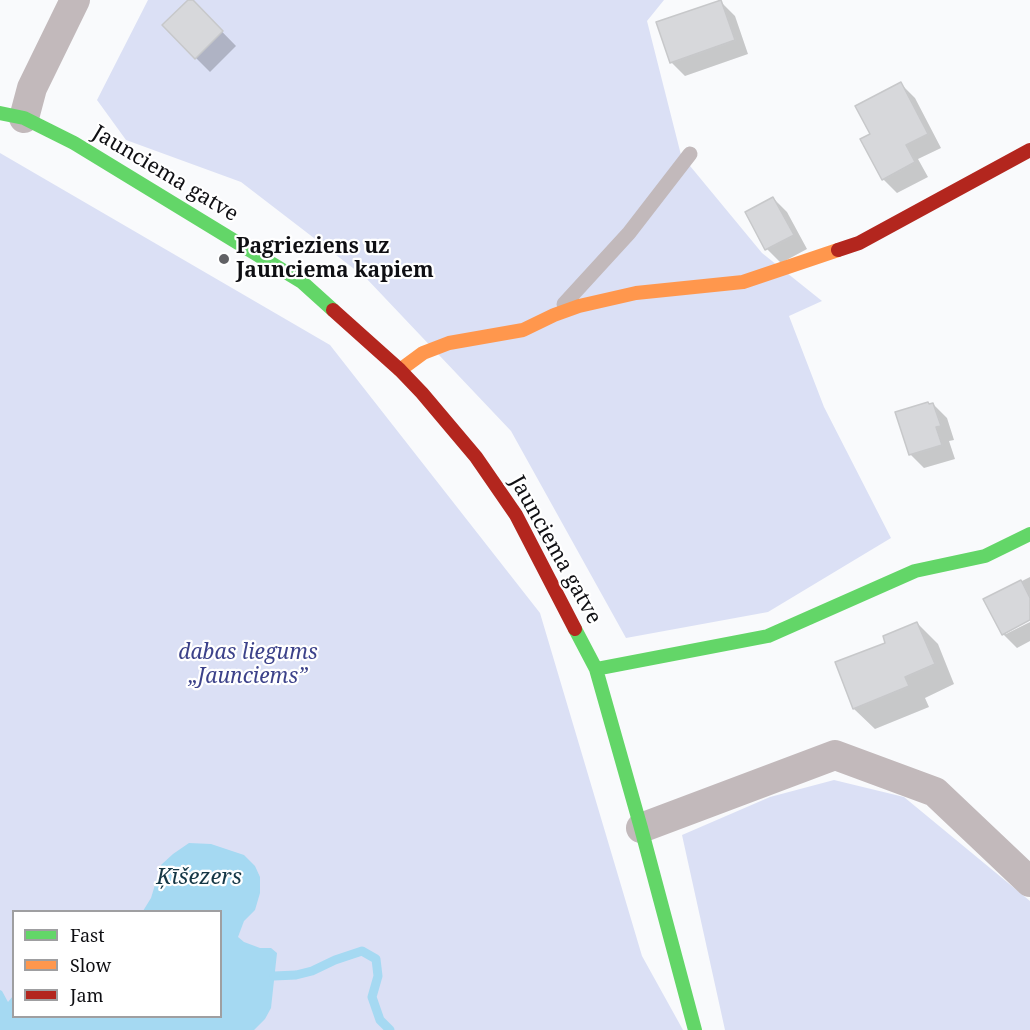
<!DOCTYPE html>
<html>
<head>
<meta charset="utf-8">
<style>
  body { margin:0 }
  #map { position:relative; width:1030px; height:1030px; overflow:hidden; background:#f9fafc; font-family:"Noto Serif",serif }
  canvas { display:block }
  .legend { position:absolute; left:12px; top:910px; width:210px; height:108px; box-sizing:border-box; background:#fff; border:2px solid #9f9fa1; margin:0; padding:8px 10px; list-style:none; font-size:18px; color:#0f0f13 }
  .legend li { display:flex; align-items:center; gap:12px; height:30px }
  .legend b { width:30px; border:2px solid #9f9fa1 }
</style>
</head>
<body>
<div id="map">
<canvas width="1030" height="1030"></canvas>
<ul class="legend">
<li><b style="height:8px;background:#63d668"></b>Fast</li>
<li><b style="height:8px;background:#ff974d"></b>Slow</li>
<li><b style="height:8px;background:#b3261e"></b>Jam</li>
</ul>
</div>
<script>
const ctx = document.querySelector('canvas').getContext('2d');
ctx.lineJoin = 'round';
function fill(path, color) { ctx.fillStyle = color; ctx.fill(path, 'evenodd'); }
const shape = rows => new Path2D(rows.map(r => 'M' + r).join(''));
function stroke(path, color, width, dash) { ctx.strokeStyle = color; ctx.lineWidth = width; ctx.lineCap = dash ? 'butt' : 'round'; ctx.setLineDash(dash || []); ctx.stroke(path); }
function label(font, color, halo, rows, align = 'center') {
  ctx.font = font + ' "Noto Serif",serif'; ctx.lineWidth = 4.5; ctx.setLineDash([]); ctx.textBaseline = 'middle'; ctx.strokeStyle = halo; ctx.fillStyle = color; for (const [text, x, y, turn = 0] of rows) {
    ctx.save(); ctx.translate(x, y); ctx.rotate((+turn || 0) * Math.PI / 180); ctx.textAlign = isNaN(turn) ? turn : align; if (halo) ctx.strokeText(text, 0, 0); ctx.fillText(text, 0, 0); ctx.restore();
  }
}
fill(shape([
  [148,0,664,0,647,21,681,155,762,253,822,301,789,316,824,407,891,538,768,612,626,638,511,431,366,278,241,182,126,140,97,100],
  [0,153,330,345,540,613,642,956,683,1030,0,1030],
  [14,912,220,912,220,1016,14,1016],
  [834,780,904,797,1030,901,1030,1030,725,1030,682,835,770,797]
]), '#dbe0f5');
fill(shape([
  [189,843,211,844,244,855,255,866,260,877,260,893,255,910,244,921,238,937,244,942,260,948,271,948,277,953,271,1008,265,1019,254,1030,0,1030,0,990,2,991,8,1002,13,996,14,1016,220,1016,220,912,143,911,151,898,161,865,173,854]
]), '#a5d9f2');
fill(shape([
  [191,0,236,46,210,72,164,26],
  [721,2,735,16,748,54,685,76,671,62],
  [901,84,915,98,941,148,918,159,928,177,897,193,883,179,872,135],
  [773,198,787,212,807,249,781,263,767,249,747,212],
  [933,404,947,418,954,440,949,441,955,459,924,468,910,454,930,405],
  [1030,577,1030,618,1006,631,1006,634,1030,622,1030,641,1017,648,1003,634,986,599],
  [917,623,938,644,954,684,925,698,929,707,875,729,854,709,837,663,887,644]
]), '#0003');
stroke(shape([
  [274,976,296,975,312,971,335,960,362,951,376,959,378,976,372,997,380,1020,390,1030]
]), '#a5d9f2', 9);
const building = shape([
  [188,0,193,0,223,31,195,59,162,25,188,0],
  [721,0,735,40,670,63,656,22,721,0],
  [901,82,928,134,906,145,915,162,882,180,860,139,870,134,855,106,901,82],
  [773,197,794,235,765,250,745,212,773,197],
  [928,402,929,404,933,403,941,426,936,427,942,445,909,455,895,412,928,402],
  [1021,580,1030,598,1030,620,1002,635,983,599,1021,580],
  [917,622,935,664,905,677,909,686,853,709,835,662,885,643,883,636,917,622]
]);
fill(building, '#d7d8db');
stroke(building, '#c7c8ca', 1.5);
stroke(shape([
  [564,304,629,233,690,154]
]), '#c2b9bb', 15);
stroke(shape([
  [24,118,32,88,75,0],
  [641,828,835,755,935,792,1030,882]
]), '#c2b9bb', 30);
stroke(shape([
  [0,113,24,118,74,143,302,282,333,310],
  [575,629,596,669,641,828,695,1030],
  [596,669,768,636,915,571,985,556,1030,534]
]), '#63d668', 14);
stroke(shape([
  [400,370,423,353,449,343,523,330,554,315,579,306,636,293,743,282,838,250]
]), '#ff974d', 14);
stroke(shape([
  [838,250,859,243,1030,150],
  [333,310,400,370,422,393,476,457,516,515,575,629]
]), '#b3261e', 14);
for (const [x, y, r, color] of [
  [224,259,6,"#616165"]
]) { const dot = new Path2D(); dot.arc(x, y, r, 0, 2 * Math.PI); ctx.fillStyle = color; ctx.fill(dot); stroke(dot, '#fff', 2); }
label('21px', '#0f0f13', '#fff', [
  ["Jaunciema gatve",165,174,31],
  ["Jaunciema gatve",555,550,61]
]);
label('bold 21px', '#0f0f13', '#fff', [
  ["Pagrieziens uz",236,247],
  ["Jaunciema kapiem",236,271]
], 'left');
label('italic 21px', '#3c428a', '#fff', [
  ["dabas liegums",248,653],
  ["„Jaunciems”",248,677]
]);
label('italic 22px', '#153746', '#fff', [
  ["Ķīšezers",199,878]
]);
</script>
</body>
</html>
